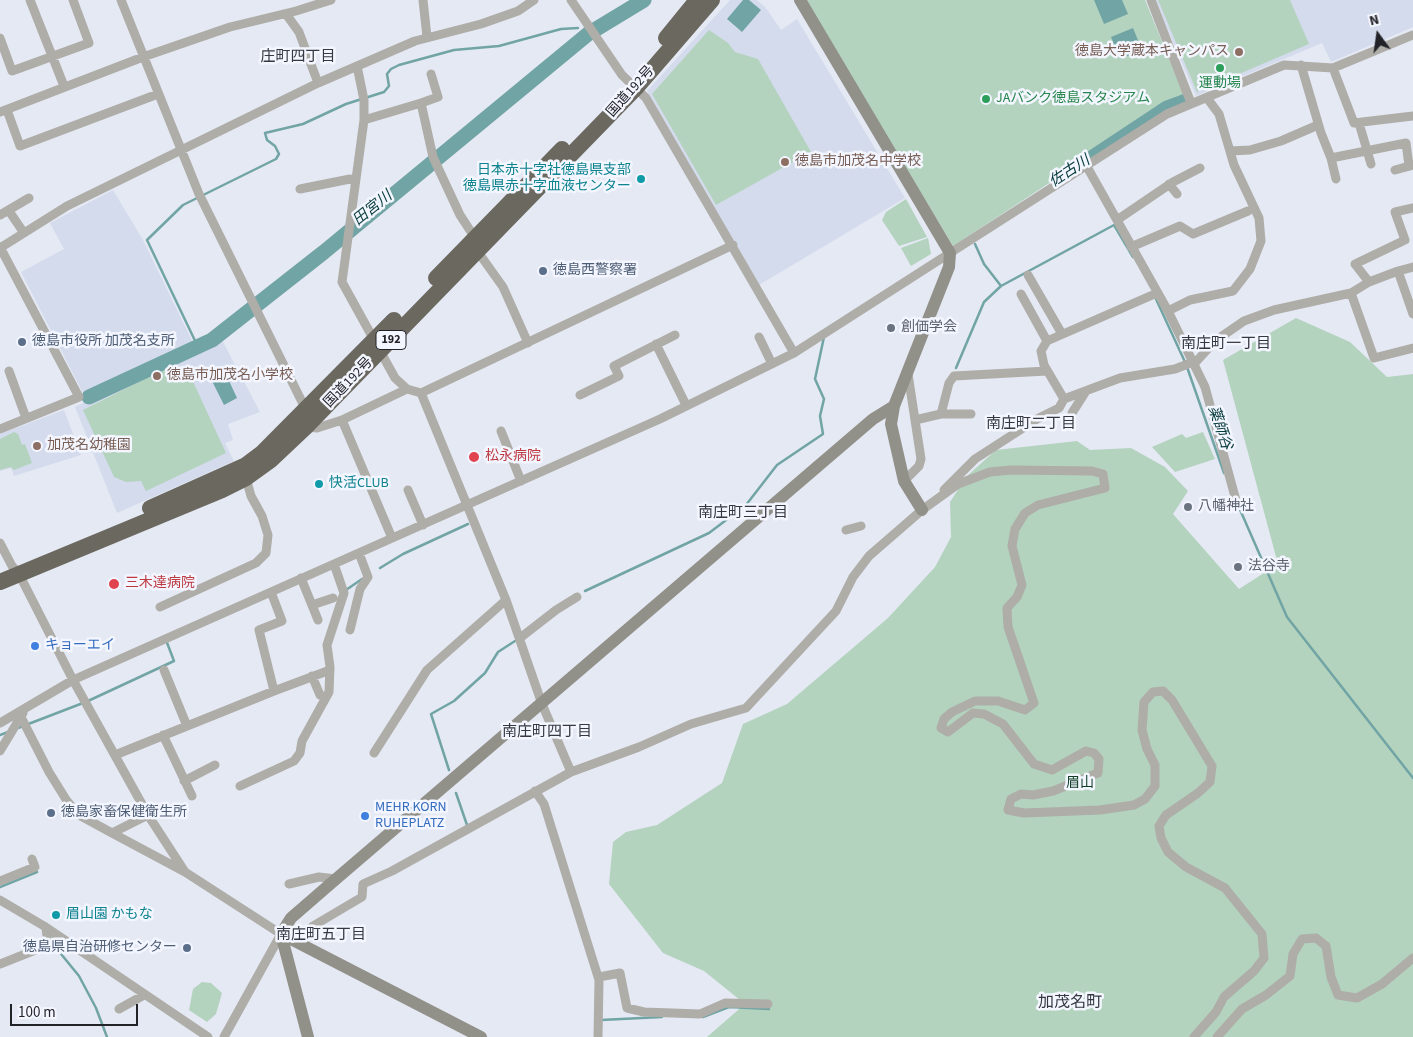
<!DOCTYPE html>
<html>
<head>
<meta charset="utf-8">
<style>
  body { margin:0 }
  #map { position:relative; width:1413px; height:1037px; overflow:hidden; background:#e5e9f4; font-family:"Source Sans 3",sans-serif }
  canvas { display:block }
  .north { position:absolute; left:1353px; top:10px; width:50px; height:50px; -webkit-text-stroke:4px #f3f6ff; paint-order:stroke; rotate:346deg; font-size:14px; font-weight:700; line-height:20px; text-align:center; color:#212327 }
  .north::after { content:''; display:block; margin:auto; width:18px; height:22px; background:#212327; clip-path:polygon(50% 0,100% 100%,50% 72%,0 100%) }
  .scale { position:absolute; left:10px; top:1004px; width:128px; height:22px; box-sizing:border-box; border:2px solid #212327; border-top:0; padding-left:6px; font-size:15px; line-height:18px; white-space:nowrap; color:#212327; -webkit-text-stroke:4px #f3f6ff; paint-order:stroke }
</style>
</head>
<body>
<div id="map">
<canvas width="1413" height="1037"></canvas>
<div class="north">N</div>
<div class="scale">100 m</div>
</div>
<script>
const ctx = document.querySelector('canvas').getContext('2d');
ctx.lineJoin = 'round';
function fill(path, color) { ctx.fillStyle = color; ctx.fill(path, 'evenodd'); }
const shape = rows => new Path2D(rows.map(r => 'M' + r).join(''));
function stroke(path, color, width, dash) { ctx.strokeStyle = color; ctx.lineWidth = width; ctx.lineCap = dash ? 'butt' : 'round'; ctx.setLineDash(dash || []); ctx.stroke(path); }
function label(font, color, halo, rows, align = 'center') {
  ctx.font = font + ' "Source Sans 3","Noto Sans JP",sans-serif'; ctx.lineWidth = 5; ctx.setLineDash([]); ctx.textBaseline = 'middle'; ctx.strokeStyle = halo; ctx.fillStyle = color; for (const [text, x, y, turn = 0] of rows) {
    ctx.save(); ctx.translate(x, y); ctx.rotate((+turn || 0) * Math.PI / 180); ctx.textAlign = isNaN(turn) ? turn : align; if (halo) ctx.strokeText(text, 0, 0); ctx.fillText(text, 0, 0); ctx.restore();
  }
}
fill(shape([
  [730,0,757,0,766,8,781,30,797,19,905,198,759,285,647,91],
  [1155,0,1413,0,1413,27,1331,62,1322,43,1196,96],
  [113,190,143,240,197,351,222,340,260,412,228,424,233,440,225,443,234,461,117,513,75,407,87,401,21,272,64,249,50,223],
  [64,410,81,455,14,476,11,468,0,471,0,434]
]), '#d4dbec');
fill(shape([
  [805,0,1145,0,1186,100,1167,106,953,246],
  [1158,0,1290,0,1309,44,1197,92],
  [709,30,728,43,735,52,758,59,811,152,716,205,652,94],
  [906,199,927,237,899,246,882,220,886,212],
  [928,238,931,254,911,266,901,248],
  [1296,318,1350,342,1387,377,1413,374,1413,1037,707,1037,745,1004,704,971,663,953,609,884,613,842,626,832,657,825,722,783,743,724,787,704,888,618,935,567,951,537,950,502,967,476,996,450,1077,441,1090,450,1131,448,1165,467,1188,491,1173,514,1239,589,1278,564,1223,360],
  [171,366,189,373,226,453,146,491,141,481,126,482,114,477,83,410],
  [14,432,18,434,22,445,25,444,32,463,14,470,11,467,0,470,0,439],
  [1203,432,1215,459,1175,472,1152,447,1182,434,1186,438],
  [202,982,211,983,222,993,216,1014,207,1022,189,1010,193,989]
]), '#b3d3be');
fill(shape([
  [743,0,749,0,761,10,742,32,727,19],
  [1094,0,1122,0,1128,14,1104,24],
  [1133,28,1142,50,1120,59,1111,37],
  [224,370,237,398,224,405,210,377]
]), '#71a4a4');
stroke(shape([
  [584,31,588,34],
  [975,244,984,264,1001,286,1114,225,1133,257],
  [1156,299,1185,362],
  [198,347,147,240,183,205,276,159,279,154,275,146,267,140,265,133,303,124,346,104,384,92,389,86,387,74,391,69,399,65,454,50,499,46,561,29,578,28],
  [1187,367,1224,473],
  [956,368,984,302,1001,286],
  [1238,505,1287,617,1413,778],
  [380,568,403,554,468,524],
  [346,590,362,579],
  [585,591,709,533,746,505,777,465,823,434,820,416,824,399,815,379,824,337],
  [88,701,174,661,166,640],
  [18,728,83,703],
  [0,735,8,732],
  [449,770,431,714,454,701,485,673,498,652,515,641],
  [456,793,467,825],
  [0,887,37,872],
  [53,938,52,941,57,949,79,976,96,1008,107,1037],
  [703,1017,729,1007,769,1009],
  [601,1020,662,1017]
]), '#71a4a4', 2.5);
stroke(shape([
  [1093,157,1167,108,1186,101],
  [89,397,212,340,324,252,588,34,644,0]
]), '#71a4a4', 15);
stroke(shape([
  [30,0,64,86],
  [121,0,199,194,306,410],
  [423,0,427,37],
  [571,0,622,75,646,98,794,353,1167,114,1284,65,1333,68,1413,35],
  [1151,0,1191,103],
  [286,14,299,32,318,83],
  [0,38,12,71,89,43,73,0],
  [1301,65,1321,133,1331,158,1406,143,1409,166],
  [357,66,364,100,364,120,342,282,395,378,407,389,421,393,506,600,542,704,571,772],
  [1333,68,1354,123,1413,116],
  [421,103,438,97,431,74],
  [7,110,20,146,158,94],
  [0,112,143,57,230,27,296,11,331,0],
  [364,120,421,103,433,157,460,215,475,238],
  [1359,123,1371,164],
  [1230,151,1250,150,1281,141,1318,125],
  [1331,158,1336,179],
  [1086,165,1168,311,1205,387,1237,504],
  [1395,170,1413,165],
  [1169,184,1177,194],
  [300,189,350,179,355,181],
  [1413,208,1395,212,1405,240,1355,264,1369,282,1398,271,1413,314],
  [9,211,24,233],
  [0,215,29,198],
  [1117,220,1173,182,1200,168],
  [1131,247,1180,226,1193,234,1248,211],
  [0,248,67,206,318,83,415,41,481,24,518,11,534,0],
  [478,252,503,287,528,343],
  [1398,271,1413,267],
  [1028,275,1062,334],
  [1351,293,1374,358,1413,348],
  [1021,294,1047,341],
  [1168,311,1190,300,1233,291,1250,269,1261,241,1259,218,1234,165,1219,114,1207,98],
  [759,337,772,364],
  [656,344,686,405],
  [1194,364,1215,341,1244,321,1274,310,1351,293,1369,282],
  [9,371,26,418],
  [908,374,915,420,941,414,949,383,954,376,1047,371],
  [421,393,733,245],
  [580,395,619,376,614,366,675,335],
  [1064,399,1044,365,1041,351,1047,341,1157,293],
  [1072,413,1086,391],
  [941,414,971,414],
  [342,420,392,538],
  [306,427,317,428,342,420,407,389],
  [0,429,79,397,0,247],
  [501,431,521,481],
  [904,481,919,466,921,459,915,420],
  [408,490,423,525],
  [944,490,975,459,1037,419,1059,408,1064,399,1120,378,1175,369,1193,362],
  [846,530,861,526],
  [0,543,12,566,19,574,73,680,148,815,185,872],
  [301,578,318,620],
  [271,592,282,621,259,630,274,691,330,670],
  [312,605,333,598],
  [160,607,256,563,266,553,268,535,262,516,251,496,246,478],
  [350,630,360,589,368,577,359,553],
  [520,638,556,610,577,597],
  [164,670,187,726],
  [312,676,320,695],
  [21,717,49,772,67,801,79,815,112,833,148,815],
  [0,723,73,680,660,419,794,353],
  [163,735,192,796],
  [0,751,23,713],
  [374,753,427,670,506,600],
  [115,755,274,691],
  [184,781,215,765],
  [240,786,294,761,300,753,302,741,329,692,330,667,327,645,344,593,334,564],
  [535,791,544,804,599,980,598,1037],
  [112,833,185,872,281,934,224,1037],
  [0,881,35,867,32,859],
  [289,884,319,877,336,879],
  [0,900,44,926,208,1037],
  [296,942,313,926,362,897,363,884,392,871,571,772,639,747,691,724,746,708,836,611,853,577,869,556,922,510,958,484,990,472,1011,470,1092,471,1103,474,1105,488,1038,505,1025,513,1015,529,1012,546,1022,585,1017,597,1007,608,1008,627,1034,703,1025,710,998,701,975,701,952,712,944,719,941,728,948,732,973,713,984,714,1003,724,1034,764,1052,770,1086,751,1094,753,1099,759,1098,773,1053,791,1033,795,1021,794,1011,799,1008,810,1024,813,1100,810,1134,805,1145,799,1155,786,1155,765,1147,749,1142,730,1144,702,1153,692,1163,691,1172,700,1212,766,1210,782,1198,793,1166,815,1159,826,1161,838,1168,852,1186,867,1225,888,1262,934,1264,958,1254,971,1224,997,1216,1012,1194,1037],
  [0,964,48,945,46,928],
  [599,977,620,973,627,1008,644,1012,700,1014,725,1003,768,1004],
  [119,1009,144,995],
  [1217,1037,1242,1009,1266,995,1290,976,1293,954,1302,939,1316,938,1326,946,1331,977,1338,995,1357,998,1382,984,1413,958]
]), '#aeada8', 9);
stroke(shape([
  [800,0,950,253,949,267,894,406,891,424,904,481,922,510],
  [281,934,308,1037],
  [481,1037,281,934,291,918,336,879,873,419,894,406]
]), '#919089', 12);
stroke(shape([
  [666,38,697,0],
  [436,278,562,149],
  [150,508,246,465,262,453,394,320],
  [0,582,222,490,246,478,271,460,306,427,636,88,712,0]
]), '#6b685f', 16);
for (const [x, y, r, color] of [
  [1239,52,5,"#8d6e63"],
  [1220,68,5,"#2e9e5b"],
  [986,99,5,"#2e9e5b"],
  [785,162,5,"#8d6e63"],
  [641,179,5,"#0f9aa8"],
  [543,271,5,"#5c6f8a"],
  [891,328,5,"#6b7280"],
  [22,342,5,"#5c6f8a"],
  [157,376,5,"#8d6e63"],
  [37,446,5,"#8d6e63"],
  [474,457,6,"#e0444e"],
  [319,484,5,"#0f9aa8"],
  [1188,507,5,"#6b7280"],
  [1238,567,5,"#6b7280"],
  [114,584,6,"#e0444e"],
  [35,646,5,"#3f7fe0"],
  [51,813,5,"#5c6f8a"],
  [365,816,5,"#3f7fe0"],
  [56,915,5,"#0f9aa8"],
  [187,948,5,"#5c6f8a"]
]) { const dot = new Path2D(); dot.arc(x, y, r, 0, 2 * Math.PI); ctx.fillStyle = color; ctx.fill(dot); stroke(dot, '#f3f6ff', 2); }
for (const [x, y, w] of [
  [391,340,30]
]) { const box = new Path2D(); box.roundRect(x - w / 2, y - 9.5, w, 19, 4); ctx.fillStyle = '#f3f6ff'; ctx.fill(box); stroke(box, '#212327', 1); }
label('bold 12px', '#212327', null, [
  ["192",391,340]
]);
label('14px', '#785e54', '#f3f6ff', [
  ["徳島大学蔵本キャンパス",1229,52,"right"],
  ["徳島市加茂名中学校",795,162],
  ["徳島市加茂名小学校",167,376],
  ["加茂名幼稚園",47,446]
], 'left');
label('14px', '#27864d', '#f3f6ff', [
  ["運動場",1220,84],
  ["JAバンク徳島スタジアム",996,99,"left"]
]);
label('14px', '#212327', '#f3f6ff', [
  ["国道192号",631,92,-48],
  ["国道192号",349,383,-46]
]);
label('14px', '#0d838f', '#f3f6ff', [
  ["日本赤十字社徳島県支部",631,171,"right"],
  ["徳島県赤十字血液センター",631,187,"right"],
  ["快活CLUB",329,484],
  ["眉山園 かもな",66,915]
], 'left');
label('14px', '#4e5e75', '#f3f6ff', [
  ["徳島西警察署",553,271],
  ["徳島市役所 加茂名支所",32,342],
  ["徳島家畜保健衛生所",61,813],
  ["徳島県自治研修センター",177,948,"right"]
], 'left');
label('14px', '#5b616d', '#f3f6ff', [
  ["創価学会",901,328],
  ["八幡神社",1198,507],
  ["法谷寺",1248,567]
], 'left');
label('14px', '#be3a42', '#f3f6ff', [
  ["松永病院",485,457],
  ["三木達病院",125,584]
], 'left');
label('14px', '#366cbe', '#f3f6ff', [
  ["キョーエイ",45,646],
  ["MEHR KORN",375,808],
  ["RUHEPLATZ",375,824]
], 'left');
label('14px', '#0e3d24', '#f3f6ff', [
  ["眉山",1080,784]
]);
label('15px', '#353840', '#f3f6ff', [
  ["庄町四丁目",298,58],
  ["南庄町一丁目",1226,345],
  ["南庄町二丁目",1031,425],
  ["南庄町三丁目",743,514],
  ["南庄町四丁目",547,733],
  ["南庄町五丁目",321,936]
]);
label('italic 15px', '#063a3a', '#f3f6ff', [
  ["佐古川",1070,172,-33],
  ["田宮川",373,209,-39],
  ["薬師谷",1219,428,71]
]);
label('16px', '#353840', '#f3f6ff', [
  ["加茂名町",1070,1003]
]);
</script>
</body>
</html>
